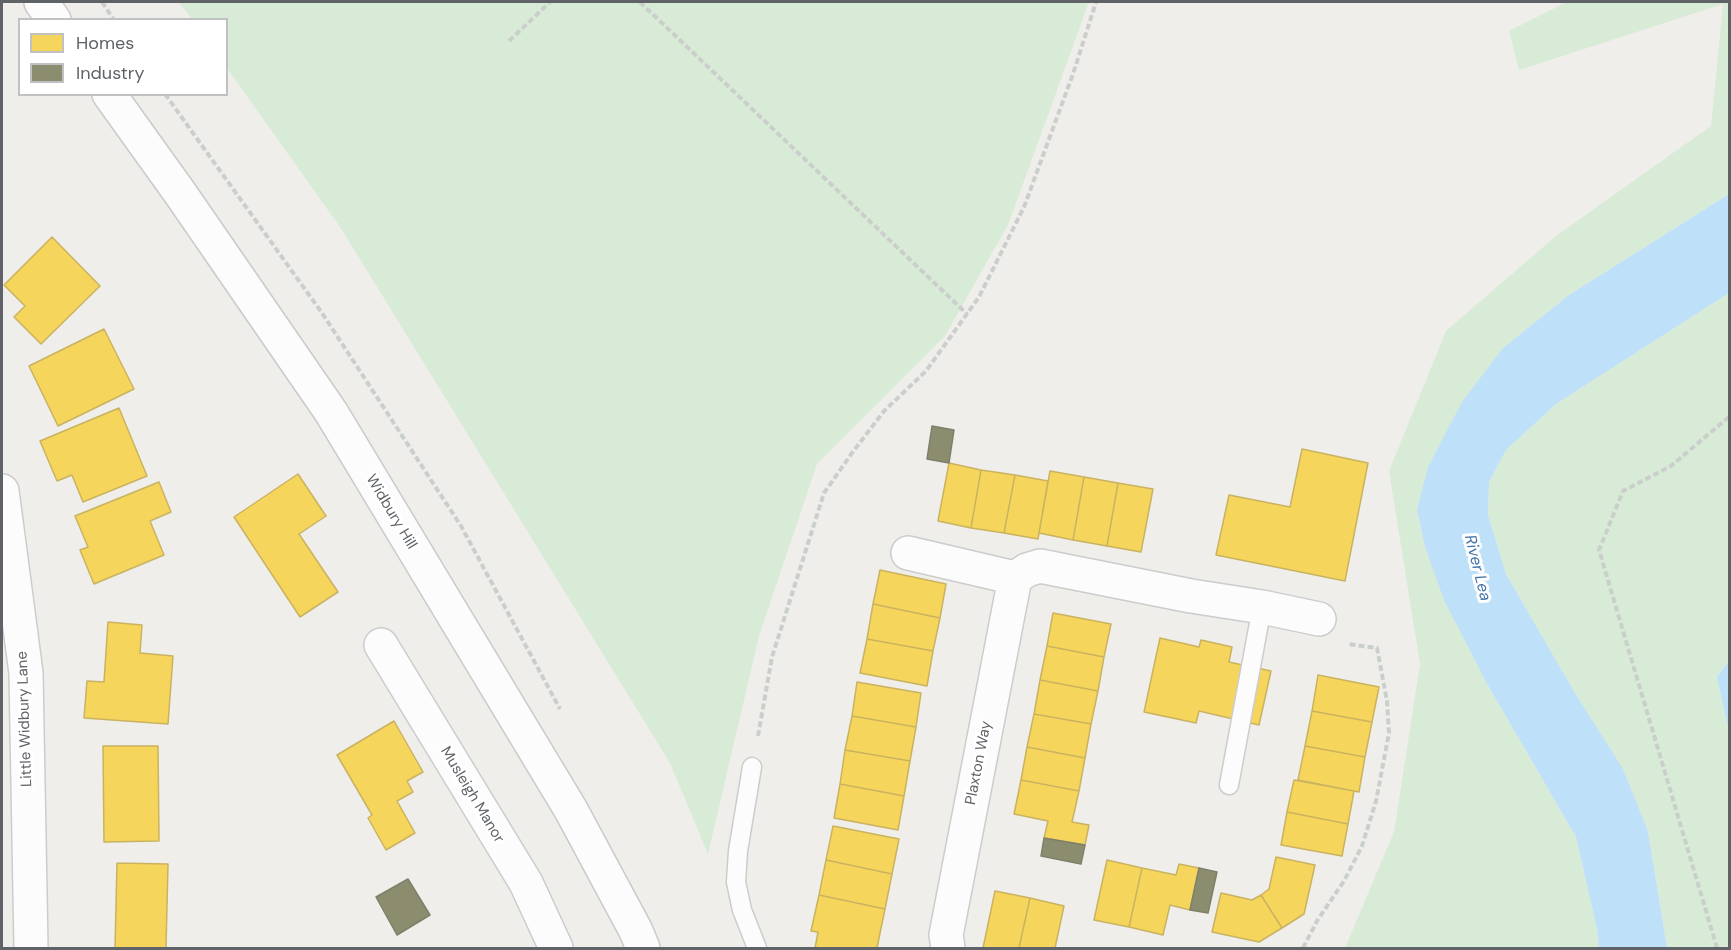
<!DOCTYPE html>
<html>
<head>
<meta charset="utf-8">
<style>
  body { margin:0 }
  #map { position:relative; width:1731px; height:950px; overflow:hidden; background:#efeeea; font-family:"DM Sans",sans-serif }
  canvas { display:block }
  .frame { position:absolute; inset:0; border:3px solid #5f6368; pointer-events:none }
  .legend { position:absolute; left:18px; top:18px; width:210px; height:78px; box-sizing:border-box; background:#fff; border:2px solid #bfc1c3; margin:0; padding:8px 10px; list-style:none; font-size:18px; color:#5f6368 }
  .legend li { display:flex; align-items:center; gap:12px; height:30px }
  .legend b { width:30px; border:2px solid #bfc1c3 }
</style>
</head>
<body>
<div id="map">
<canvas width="1731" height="950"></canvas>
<div class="frame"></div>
<ul class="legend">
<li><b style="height:16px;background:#f6d55c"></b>Homes</li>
<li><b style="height:16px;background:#8c8c6e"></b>Industry</li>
</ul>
</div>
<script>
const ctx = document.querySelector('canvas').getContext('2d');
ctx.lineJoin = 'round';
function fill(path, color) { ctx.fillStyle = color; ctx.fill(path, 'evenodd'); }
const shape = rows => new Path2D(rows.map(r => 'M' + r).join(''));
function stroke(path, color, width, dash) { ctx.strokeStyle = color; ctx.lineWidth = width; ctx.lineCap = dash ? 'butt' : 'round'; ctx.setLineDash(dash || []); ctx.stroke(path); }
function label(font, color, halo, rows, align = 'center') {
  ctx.font = font + ' "DM Sans",sans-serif'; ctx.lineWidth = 6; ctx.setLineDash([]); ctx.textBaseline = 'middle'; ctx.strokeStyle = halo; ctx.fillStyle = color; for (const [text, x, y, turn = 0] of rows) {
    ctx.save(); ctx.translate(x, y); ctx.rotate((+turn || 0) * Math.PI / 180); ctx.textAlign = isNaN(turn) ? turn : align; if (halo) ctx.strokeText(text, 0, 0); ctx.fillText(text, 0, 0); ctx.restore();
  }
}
fill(shape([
  [179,2,1089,2,1008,225,945,336,817,464,759,636,708,854,670,763,342,230,227,68,226,20,192,19],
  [1567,2,1729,2,1729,194,1569,295,1503,348,1417,510,1425,547,1445,600,1486,682,1576,837,1597,929,1599,948,1345,948,1394,832,1420,664,1389,471,1446,331,1556,236,1711,126,1723,4,1519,70,1509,31],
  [1729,293,1730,661,1717,677,1730,731,1729,948,1667,948,1648,831,1623,770,1575,693,1506,574,1488,515,1489,482,1506,450,1556,404]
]), '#d8ebd6');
fill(shape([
  [1729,194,1729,293,1556,404,1506,450,1489,482,1488,515,1506,574,1575,693,1623,769,1648,831,1667,948,1599,948,1597,929,1576,837,1486,682,1444,600,1425,547,1417,510,1428,467,1462,402,1503,348,1569,295],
  [1729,661,1729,731,1717,677]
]), '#bfe0f9');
const homes = shape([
  [52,237,100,286,41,344,14,317,25,306,4,285,52,237],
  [104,329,134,389,58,426,29,366,104,329],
  [119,408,147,476,83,502,72,475,57,481,40,441,119,408],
  [1302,449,1368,463,1345,581,1216,555,1229,495,1290,507,1302,449],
  [949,463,981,470,971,528,938,521,949,463],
  [981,470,1015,475,1004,533,971,528,981,470],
  [1050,471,1084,477,1073,540,1039,533,1050,471],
  [298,474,326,516,299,534,338,592,300,617,234,517,298,474],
  [1015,475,1048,481,1038,539,1004,533,1015,475],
  [1084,477,1118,483,1107,546,1073,540,1084,477],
  [159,482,171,512,150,521,164,555,94,584,80,550,88,547,75,516,159,482],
  [1118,483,1153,489,1141,552,1107,546,1118,483],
  [880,570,946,584,940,618,873,604,880,570],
  [873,604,940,618,933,651,867,639,873,604],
  [1053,613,1111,624,1104,657,1047,646,1053,613],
  [108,622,142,625,140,653,173,656,168,724,84,718,87,681,104,682,108,622],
  [1160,638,1199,647,1201,640,1232,647,1229,662,1271,671,1259,725,1199,711,1196,723,1144,712,1160,638],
  [867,639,933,651,927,686,860,673,867,639],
  [1047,646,1104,657,1098,691,1040,680,1047,646],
  [1318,675,1379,687,1372,722,1312,711,1318,675],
  [1040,680,1098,691,1091,724,1034,714,1040,680],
  [857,682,921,693,916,727,852,716,857,682],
  [1312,711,1372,722,1365,757,1305,746,1312,711],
  [1034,714,1091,724,1085,758,1027,747,1034,714],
  [852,716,916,727,910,761,845,750,852,716],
  [394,721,423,772,407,781,413,792,397,801,415,833,386,850,368,818,372,815,337,755,394,721],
  [103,746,158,746,159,841,104,842,103,746],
  [1305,746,1365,757,1359,792,1298,780,1305,746],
  [1027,747,1085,758,1079,791,1021,780,1027,747],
  [845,750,910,761,904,796,840,784,845,750],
  [1021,780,1079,791,1072,822,1089,825,1085,845,1044,838,1048,821,1014,814,1021,780],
  [1294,780,1354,791,1348,824,1287,812,1294,780],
  [840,784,904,796,898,830,834,818,840,784],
  [1287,812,1348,824,1342,856,1281,845,1287,812],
  [833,826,899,839,892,874,826,860,833,826],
  [1276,857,1315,865,1304,914,1282,928,1261,895,1269,889,1276,857],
  [826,860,892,874,885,909,819,895,826,860],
  [1107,860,1142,868,1129,927,1094,920,1107,860],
  [117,863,168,864,166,948,115,948,117,863],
  [1179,864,1199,868,1190,910,1170,905,1163,935,1129,927,1142,868,1176,875,1179,864],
  [995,891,1030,898,1019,948,983,948,995,891],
  [1221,893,1252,900,1261,895,1282,928,1259,942,1212,932,1221,893],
  [819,895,885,909,877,948,815,948,818,932,811,931,819,895],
  [1030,898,1064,906,1055,948,1019,948,1030,898]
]);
fill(homes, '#f6d55c');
stroke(homes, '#c9b360', 1.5);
const industry = shape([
  [932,426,954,430,949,463,927,459,932,426],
  [1044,838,1085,845,1081,864,1041,856,1044,838],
  [1199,868,1217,872,1208,913,1190,910,1199,868],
  [408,879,430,915,397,935,376,897,408,879]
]);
fill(industry, '#8c8c6e');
stroke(industry, '#7e806c', 1.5);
const service = shape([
  [752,767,738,851,736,882,742,910,757,948],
  [1229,785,1262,607]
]);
const minor = shape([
  [2,491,26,673,31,948],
  [908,553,1015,578,1027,570,1040,566,1191,596,1262,607,1319,619],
  [381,645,526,883,556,948],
  [948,948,946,935,1015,578]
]);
const secondary = shape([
  [41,2,54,20],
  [109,94,180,193,331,412,571,810,636,931,643,948]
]);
stroke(service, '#cbcccc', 21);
stroke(minor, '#cbcccc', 36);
stroke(secondary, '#cacacb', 36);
stroke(shape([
  [102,2,114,20],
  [640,2,967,314],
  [509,41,550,2],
  [165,94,322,313,461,526,560,709],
  [758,736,772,657,824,493,852,453,884,411,926,371,979,297,1024,207,1073,74,1096,2],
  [1303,948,1317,921,1344,881,1362,846,1376,801,1389,733,1387,701,1377,648,1348,644],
  [1717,948,1599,550,1623,491,1671,466,1730,416]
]), '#cacfcc', 4, [6, 3]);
stroke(service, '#fdfcfc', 18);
stroke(minor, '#fdfcfc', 33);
stroke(secondary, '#fdfcfc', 33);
label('15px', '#5f6368', '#fff', [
  ["Widbury Hill",391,512,59],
  ["Little Widbury Lane",25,719,-92],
  ["Plaxton Way",979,763,-79],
  ["Musleigh Manor",472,795,59]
]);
label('italic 16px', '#4174aa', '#fff', [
  ["River Lea",1477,568,76]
]);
</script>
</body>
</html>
